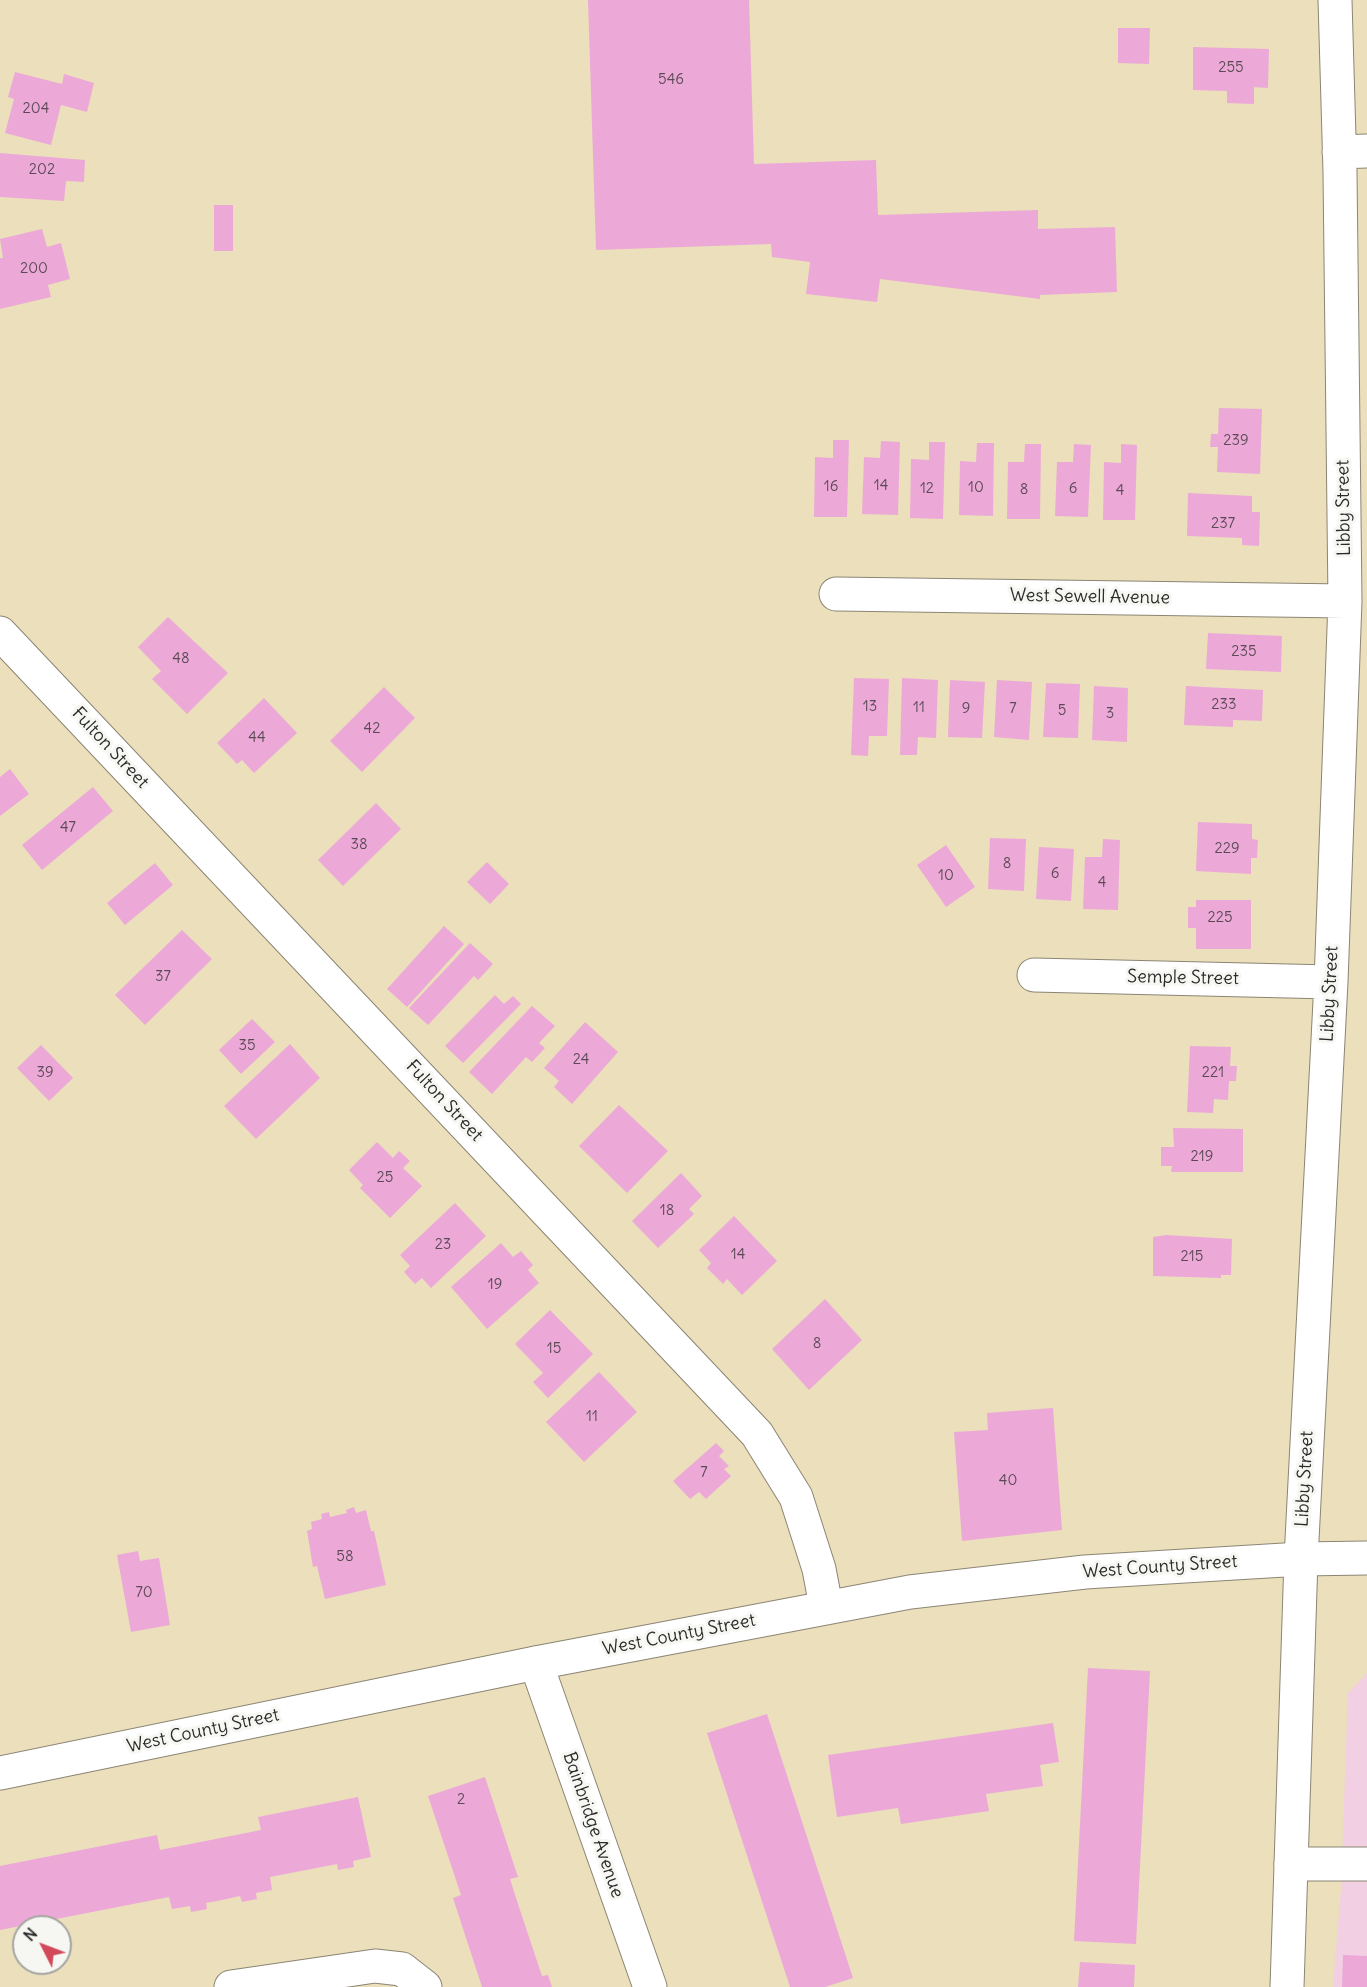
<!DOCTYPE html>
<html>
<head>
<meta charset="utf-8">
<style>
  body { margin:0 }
  #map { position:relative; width:1367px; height:1987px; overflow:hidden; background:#ebdfbc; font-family:Delius,sans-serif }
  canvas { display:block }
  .north { position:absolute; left:12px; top:1915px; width:60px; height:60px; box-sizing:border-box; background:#f6f6f2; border:2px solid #a5a5a2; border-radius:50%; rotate:312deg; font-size:16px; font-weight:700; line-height:24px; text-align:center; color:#2b2b2b }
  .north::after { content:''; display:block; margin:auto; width:21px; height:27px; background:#d1495b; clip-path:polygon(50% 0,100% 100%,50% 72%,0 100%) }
</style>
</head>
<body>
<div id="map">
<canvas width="1367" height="1987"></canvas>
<div class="north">N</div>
</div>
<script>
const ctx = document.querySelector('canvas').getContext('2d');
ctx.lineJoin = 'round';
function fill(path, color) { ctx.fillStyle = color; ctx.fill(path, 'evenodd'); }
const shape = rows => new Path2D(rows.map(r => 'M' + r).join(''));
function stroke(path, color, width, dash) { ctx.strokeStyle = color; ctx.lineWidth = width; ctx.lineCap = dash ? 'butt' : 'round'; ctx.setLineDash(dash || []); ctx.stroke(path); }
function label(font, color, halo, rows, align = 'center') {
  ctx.font = font + ' Delius,sans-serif'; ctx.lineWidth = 6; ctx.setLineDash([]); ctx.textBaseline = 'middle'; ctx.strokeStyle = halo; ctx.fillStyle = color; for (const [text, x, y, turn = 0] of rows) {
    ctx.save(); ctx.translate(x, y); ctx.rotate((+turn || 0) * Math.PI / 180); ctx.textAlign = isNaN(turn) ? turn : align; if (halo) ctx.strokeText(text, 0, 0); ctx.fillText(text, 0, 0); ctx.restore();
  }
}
fill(shape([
  [1367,1673,1367,1987,1333,1987,1341,1889,1348,1693]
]), '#f2cfe2');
fill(shape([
  [588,0,749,0,754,164,876,160,878,215,1038,210,1038,229,1115,227,1117,292,1040,295,1040,299,880,279,877,302,806,294,810,262,772,257,771,244,596,250],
  [1118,28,1150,28,1149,64,1118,63],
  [1193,47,1269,49,1268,88,1254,87,1254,104,1227,103,1227,91,1193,90],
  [15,72,62,84,64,74,94,83,87,112,61,105,51,145,5,133,14,99,8,97],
  [0,153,85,160,84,182,66,181,64,201,0,197],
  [214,205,233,205,233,251,214,251],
  [42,229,47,247,61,243,70,279,48,285,51,297,0,309,0,258,3,258,0,239],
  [1219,408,1262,409,1260,474,1217,472,1218,447,1210,447,1211,434,1218,434],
  [833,440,849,440,847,517,814,517,815,457,833,458],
  [881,441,900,442,898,515,862,514,864,457,880,458],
  [929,442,945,442,943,519,910,518,911,459,929,460],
  [977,443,994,443,993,516,959,515,960,461,976,462],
  [1025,444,1041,444,1040,519,1007,519,1008,462,1024,462],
  [1074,444,1091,445,1088,517,1055,516,1057,462,1073,462],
  [1121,444,1137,445,1135,520,1103,520,1104,462,1121,463],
  [1188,493,1252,496,1252,512,1260,512,1259,546,1242,545,1242,538,1187,536],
  [168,617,228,673,187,714,152,679,161,671,138,647],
  [1208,633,1282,636,1281,672,1206,669],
  [854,678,889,679,887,736,869,736,868,756,851,755],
  [902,678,938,680,936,738,918,737,917,755,900,755],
  [950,680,985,682,982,738,948,737],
  [997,680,1032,682,1029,740,994,737],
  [1046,683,1080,684,1078,738,1043,737],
  [1094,686,1128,688,1127,742,1092,740],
  [1186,686,1263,690,1262,721,1233,720,1233,727,1184,725],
  [384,687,415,718,362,772,330,741],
  [264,698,297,733,254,773,242,760,237,764,217,743],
  [10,769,29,794,0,816,0,777],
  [93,787,113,811,42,870,22,845],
  [376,803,401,829,343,886,318,860],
  [1198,822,1252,824,1252,839,1258,840,1257,858,1251,858,1251,874,1196,871],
  [990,838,1026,839,1024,891,988,889],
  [1103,839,1120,840,1118,910,1083,909,1085,857,1102,857],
  [946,845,975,887,946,907,917,865],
  [1039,847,1074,849,1071,901,1036,899],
  [487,862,509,884,490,904,467,882],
  [155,863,173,885,125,925,107,903],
  [1196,900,1251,900,1251,949,1196,949,1196,928,1188,928,1188,907,1196,907],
  [444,926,464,944,407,1007,387,989],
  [182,930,212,959,145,1025,115,995],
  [470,943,493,964,478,980,474,976,428,1025,409,1008],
  [495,995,504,1004,513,996,521,1004,463,1063,445,1046],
  [532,1006,555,1026,539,1043,545,1048,532,1062,526,1057,492,1094,469,1072],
  [252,1019,275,1042,241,1074,219,1050],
  [585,1022,618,1052,572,1104,554,1087,559,1081,544,1068],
  [290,1044,320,1078,256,1139,224,1106],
  [41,1045,73,1078,49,1101,17,1068],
  [1190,1046,1231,1047,1230,1066,1237,1066,1236,1081,1229,1081,1228,1100,1214,1099,1213,1113,1187,1112],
  [619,1105,668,1151,627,1193,579,1146],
  [1173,1128,1243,1129,1243,1172,1171,1172,1172,1166,1161,1166,1161,1147,1174,1147],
  [377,1142,393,1158,399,1151,410,1161,403,1168,422,1186,390,1218,360,1188,363,1185,349,1170],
  [681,1173,702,1196,689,1209,694,1214,658,1248,632,1221],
  [455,1203,486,1236,431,1288,422,1278,415,1284,404,1272,410,1266,400,1255],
  [734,1216,777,1261,742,1295,727,1279,723,1284,707,1268,711,1263,699,1250],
  [1166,1235,1232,1239,1231,1275,1221,1275,1221,1278,1153,1276,1153,1237],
  [501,1243,513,1257,521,1251,533,1265,528,1270,539,1283,487,1329,451,1287],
  [825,1299,862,1340,809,1390,772,1349],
  [550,1310,593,1354,548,1398,533,1382,543,1373,515,1344],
  [599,1372,637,1412,584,1462,546,1422],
  [1053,1408,1062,1530,962,1541,954,1432,988,1430,987,1413],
  [716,1443,724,1451,719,1456,729,1466,724,1469,731,1476,706,1499,699,1492,690,1499,673,1481],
  [354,1507,356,1513,366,1510,371,1531,374,1531,386,1585,325,1599,317,1566,313,1567,307,1531,312,1529,311,1522,322,1519,321,1514,329,1512,330,1517,347,1513,346,1510],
  [138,1551,140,1561,159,1558,170,1625,131,1632,117,1555],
  [1088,1668,1150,1671,1136,1944,1074,1941],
  [767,1714,853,1978,825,1987,790,1987,707,1733],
  [1053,1723,1059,1762,1040,1765,1043,1786,986,1794,989,1811,901,1824,898,1808,837,1817,828,1755],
  [485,1777,518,1877,510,1879,518,1904,542,1976,548,1975,552,1987,482,1987,453,1898,461,1895,428,1796],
  [358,1797,371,1857,353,1861,354,1867,338,1870,337,1864,270,1877,272,1890,256,1893,257,1899,242,1902,240,1896,222,1900,206,1903,207,1909,191,1912,190,1906,172,1909,169,1897,0,1930,0,1866,157,1835,160,1850,261,1830,258,1817],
  [1343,1955,1367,1956,1367,1987,1342,1987],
  [1080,1962,1135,1965,1134,1987,1078,1987]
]), '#eca9d7');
const minor = shape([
  [1335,0,1340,172,1345,601,1331,982,1301,1559,1367,1558],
  [1339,152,1367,151],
  [836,594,1345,601],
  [0,633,757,1434,796,1497,819,1569,826,1606],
  [1034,975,1331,982],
  [536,1663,650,1987],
  [1291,1864,1367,1864],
  [231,1987,375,1966,402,1969,425,1987]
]);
const major = shape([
  [0,1773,536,1663,910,1592,1085,1572,1301,1559,1287,1987]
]);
stroke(minor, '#8b8574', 35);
stroke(major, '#8b8574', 35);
stroke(minor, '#fff', 33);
stroke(major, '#fff', 33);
label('15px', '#5b4a56', null, [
  ["255",1231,68],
  ["546",671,80],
  ["204",36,109],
  ["202",42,170],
  ["200",34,269],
  ["239",1236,441],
  ["14",881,486],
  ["16",831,487],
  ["10",976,488],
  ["12",927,489],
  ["6",1073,489],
  ["8",1024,490],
  ["4",1120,491],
  ["237",1223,524],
  ["235",1244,652],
  ["48",181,659],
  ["233",1224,705],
  ["13",870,707],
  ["11",919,708],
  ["9",966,709],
  ["7",1013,709],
  ["5",1062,711],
  ["3",1110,714],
  ["42",372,729],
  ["44",257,738],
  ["47",68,828],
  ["38",359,845],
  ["229",1227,849],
  ["8",1007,864],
  ["6",1055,874],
  ["10",946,876],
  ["4",1102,883],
  ["225",1220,918],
  ["37",163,977],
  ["35",247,1046],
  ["24",581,1060],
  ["39",45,1073],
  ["221",1213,1073],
  ["219",1202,1157],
  ["25",385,1178],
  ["18",667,1211],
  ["23",443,1245],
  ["14",738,1255],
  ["215",1192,1257],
  ["19",495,1285],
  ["8",817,1344],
  ["15",554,1349],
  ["11",592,1417],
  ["7",704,1473],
  ["40",1008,1481],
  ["58",345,1557],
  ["70",144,1593],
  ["2",461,1800]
]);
label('18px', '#2b2b2b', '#f6f6f2', [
  ["Libby Street",1344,508,-91],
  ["West Sewell Avenue",1090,597,1],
  ["Fulton Street",110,748,47],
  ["Semple Street",1183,978,1],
  ["Libby Street",1330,994,-87],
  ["Fulton Street",444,1101,47],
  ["Libby Street",1305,1479,-87],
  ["West County Street",1160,1567,-4],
  ["West County Street",679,1635,-11],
  ["West County Street",203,1731,-12],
  ["Bainbridge Avenue",593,1825,71]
]);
</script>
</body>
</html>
